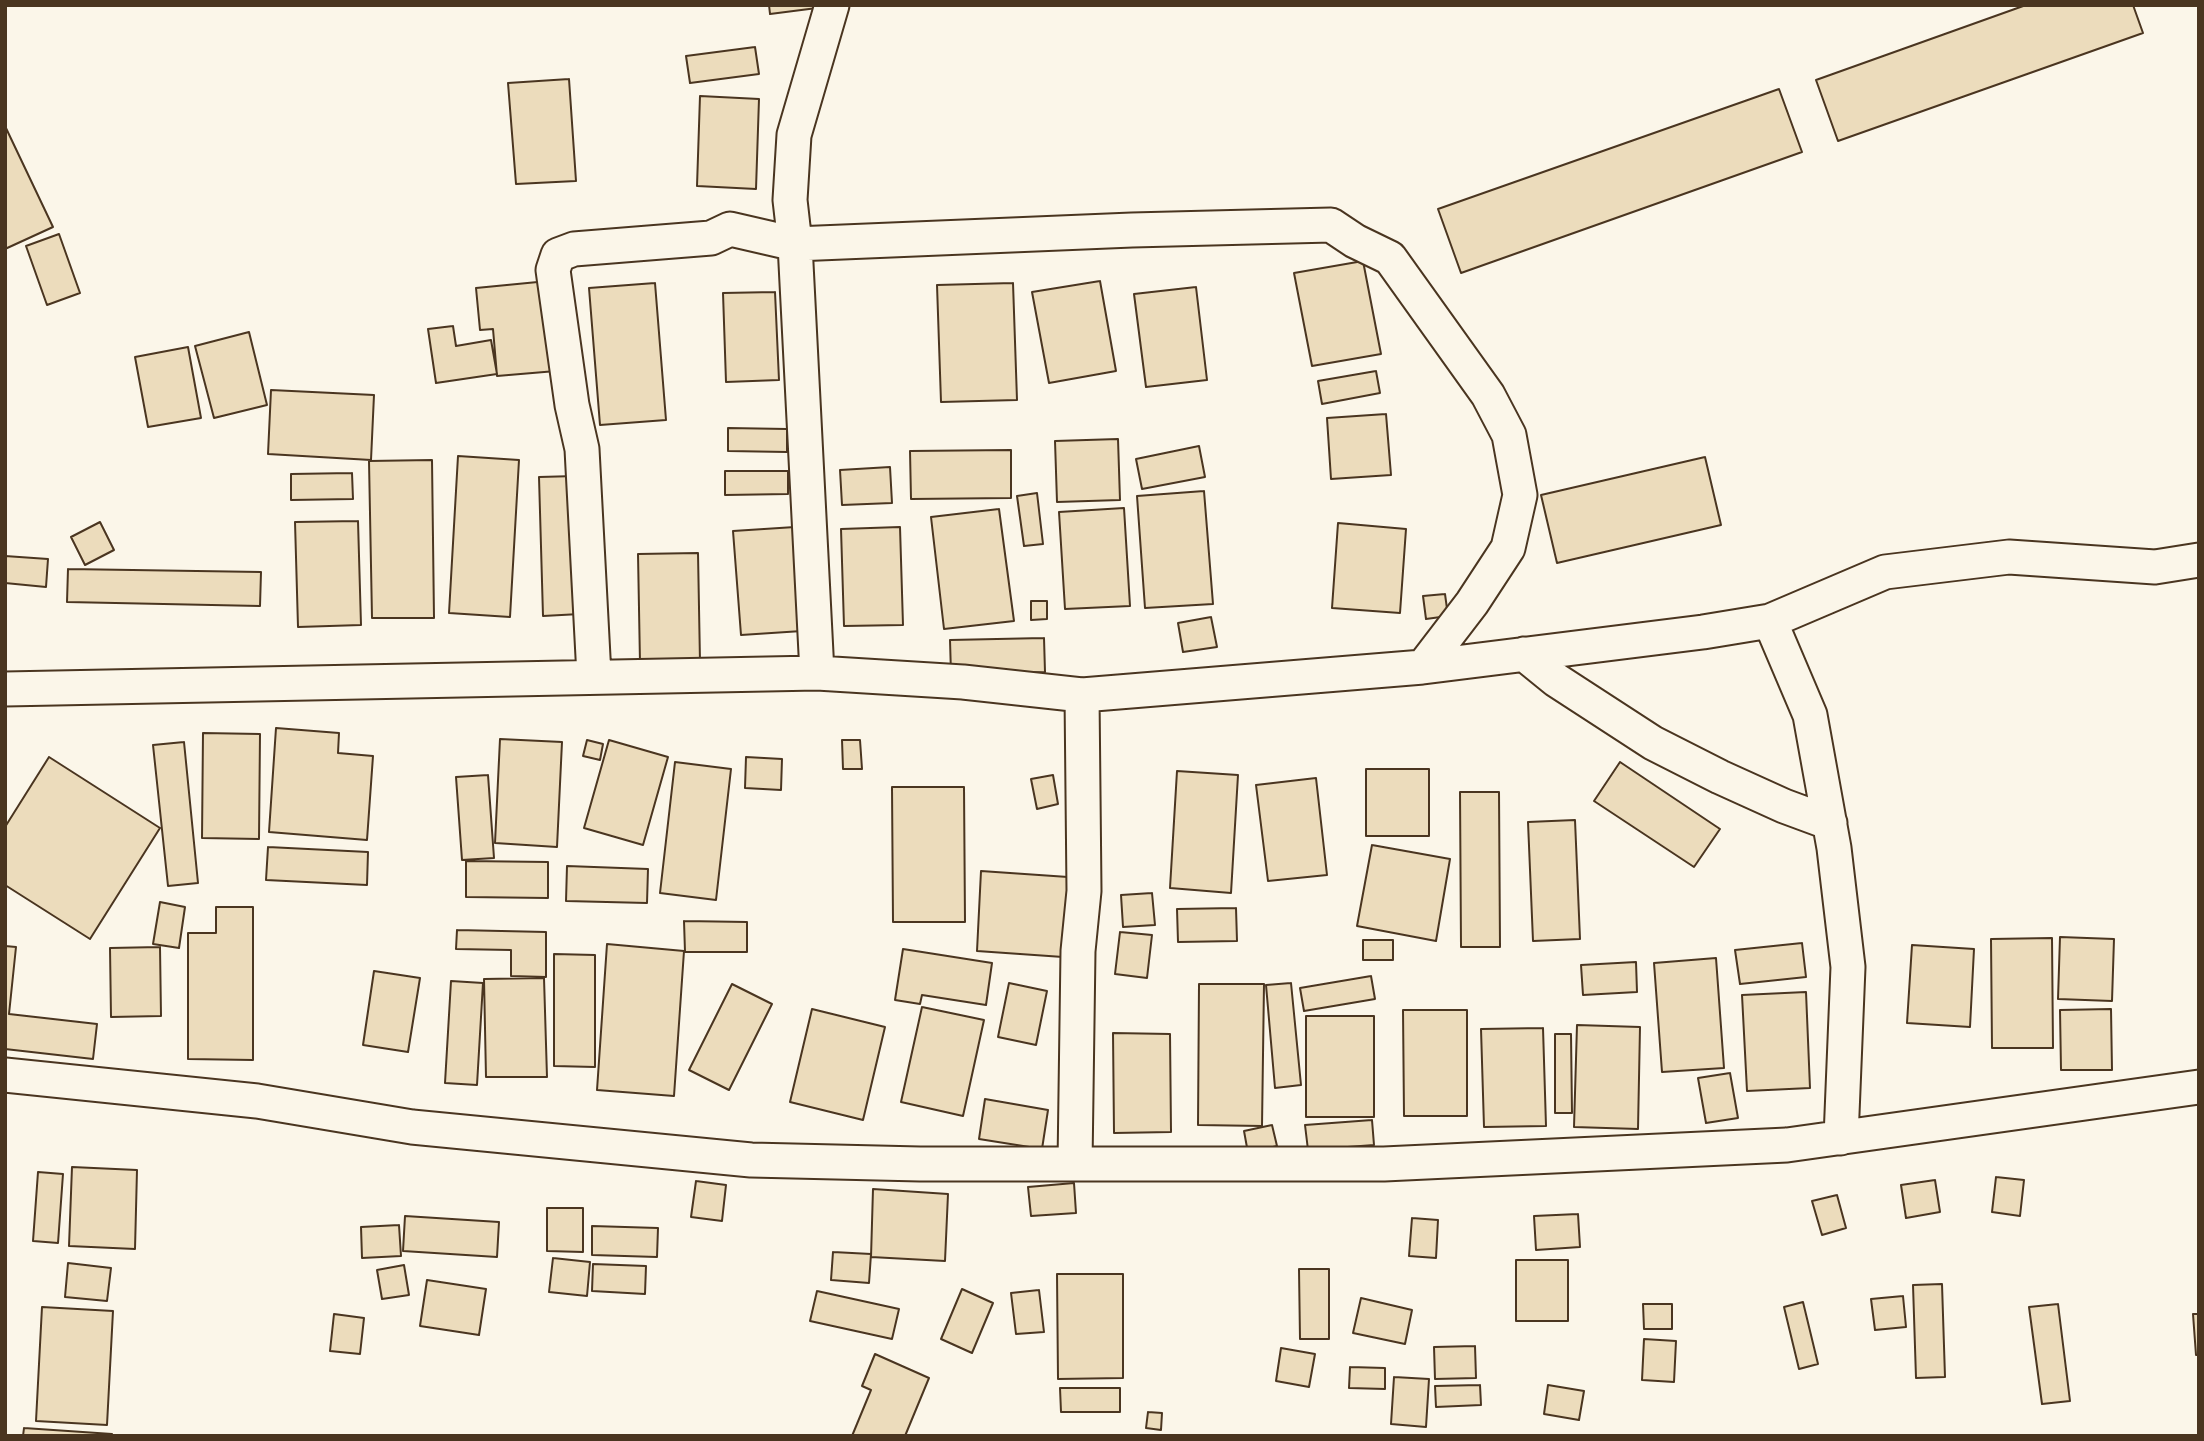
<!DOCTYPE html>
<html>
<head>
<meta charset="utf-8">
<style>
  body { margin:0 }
  #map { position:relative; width:2204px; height:1441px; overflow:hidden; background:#fbf6e9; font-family:"Varela Round",sans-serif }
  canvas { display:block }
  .frame { position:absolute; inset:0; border:7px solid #4a3520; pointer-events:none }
</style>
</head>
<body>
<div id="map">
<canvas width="2204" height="1441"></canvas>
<div class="frame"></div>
</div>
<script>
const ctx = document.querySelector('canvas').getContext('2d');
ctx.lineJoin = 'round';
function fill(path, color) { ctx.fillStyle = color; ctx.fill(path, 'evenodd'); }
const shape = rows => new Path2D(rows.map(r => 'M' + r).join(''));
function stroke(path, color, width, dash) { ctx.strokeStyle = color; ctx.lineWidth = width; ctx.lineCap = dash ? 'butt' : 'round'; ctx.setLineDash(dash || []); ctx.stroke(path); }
const building = shape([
  [769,5,817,5,817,8,770,14,769,5],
  [2026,5,2133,5,2143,33,1838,141,1816,80,2026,5],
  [755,47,759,74,690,83,686,56,755,47],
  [569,79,576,181,516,184,508,83,569,79],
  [1779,89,1802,152,1461,273,1438,209,1779,89],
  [700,96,759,99,756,189,697,186,700,96],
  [5,126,53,227,5,249,5,126],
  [59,234,80,293,47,305,26,246,59,234],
  [1363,261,1381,354,1312,366,1294,273,1363,261],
  [548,281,556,371,497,376,493,329,480,330,476,288,548,281],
  [1100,281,1116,371,1049,383,1032,292,1100,281],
  [655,283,666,420,600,425,589,288,655,283],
  [1013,283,1017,400,941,402,937,285,1013,283],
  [1196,287,1207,380,1146,387,1134,294,1196,287],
  [775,292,779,380,726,382,723,293,775,292],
  [453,326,456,346,491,340,497,374,436,383,428,329,453,326],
  [249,332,267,405,214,418,195,346,249,332],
  [188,347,201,418,148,427,135,357,188,347],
  [1376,371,1380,393,1322,404,1318,381,1376,371],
  [271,390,374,395,371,460,268,454,271,390],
  [1386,414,1391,475,1331,479,1327,418,1386,414],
  [728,428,787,429,787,452,728,451,728,428],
  [1118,439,1120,500,1057,502,1055,441,1118,439],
  [1199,446,1205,477,1142,489,1136,459,1199,446],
  [1011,450,1011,498,911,499,910,451,1011,450],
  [458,456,519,460,510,617,449,613,458,456],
  [1705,457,1721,525,1557,563,1541,495,1705,457],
  [432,460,434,618,372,618,369,461,432,460],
  [890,467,892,503,842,505,840,470,890,467],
  [725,471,788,471,788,494,725,495,725,471],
  [352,473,353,499,291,500,291,474,352,473],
  [576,476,580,614,543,616,539,477,576,476],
  [1204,491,1213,604,1145,608,1137,496,1204,491],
  [1037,493,1043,544,1024,546,1017,496,1037,493],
  [1124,508,1130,606,1065,609,1059,512,1124,508],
  [999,509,1014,621,944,629,931,517,999,509],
  [358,521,361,625,298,627,295,522,358,521],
  [100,522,114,550,85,565,71,537,100,522],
  [1338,523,1406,529,1400,613,1332,608,1338,523],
  [795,527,802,631,741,635,733,531,795,527],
  [900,527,903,625,844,626,841,529,900,527],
  [698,553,700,662,640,663,638,554,698,553],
  [5,556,48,559,46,587,5,583,5,556],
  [68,569,261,572,260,606,67,602,68,569],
  [1445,594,1448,616,1426,619,1423,596,1445,594],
  [1031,601,1047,601,1047,619,1031,620,1031,601],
  [1211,617,1217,647,1183,652,1178,623,1211,617],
  [1044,638,1045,672,951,674,950,640,1044,638],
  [276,728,339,733,338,753,373,756,367,840,269,832,276,728],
  [203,733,260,734,259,839,202,838,203,733],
  [500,739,562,742,557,847,495,843,500,739],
  [587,740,603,744,600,760,583,756,587,740],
  [609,740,668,757,643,845,584,828,609,740],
  [842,740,860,740,862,769,843,769,842,740],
  [184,742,198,883,168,886,153,745,184,742],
  [49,757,160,828,90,939,5,885,5,827,49,757],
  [746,757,782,759,781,790,745,788,746,757],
  [675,762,731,769,716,900,660,893,675,762],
  [1620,762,1720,829,1694,867,1594,801,1620,762],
  [1366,769,1429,769,1429,836,1366,836,1366,769],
  [1177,771,1238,775,1231,893,1170,888,1177,771],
  [488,775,494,858,462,860,456,777,488,775],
  [1053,775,1058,804,1037,809,1031,779,1053,775],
  [1316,778,1327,875,1268,881,1256,785,1316,778],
  [892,787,964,787,965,922,893,922,892,787],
  [1460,792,1499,792,1500,947,1461,947,1460,792],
  [1575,820,1580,939,1533,941,1528,822,1575,820],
  [1372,845,1450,859,1436,941,1357,926,1372,845],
  [268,847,368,852,367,885,266,880,268,847],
  [466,861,548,862,548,898,466,897,466,861],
  [567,866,648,869,647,903,566,901,567,866],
  [981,871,1068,877,1063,957,977,951,981,871],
  [1152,893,1155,925,1123,927,1121,895,1152,893],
  [160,902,185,907,179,948,153,944,160,902],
  [216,907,253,907,253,1060,188,1059,188,933,216,933,216,907],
  [1236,908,1237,941,1178,942,1177,909,1236,908],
  [684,921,747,922,747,952,685,952,684,921],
  [457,930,546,932,546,977,511,976,511,950,456,949,457,930],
  [1120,932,1152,935,1147,978,1115,974,1120,932],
  [2060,937,2114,939,2112,1001,2058,999,2060,937],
  [2052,938,2053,1048,1992,1048,1991,939,2052,938],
  [1363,940,1393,940,1393,960,1363,960,1363,940],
  [1802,943,1806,977,1740,984,1735,950,1802,943],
  [607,944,684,951,674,1096,597,1090,607,944],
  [1912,945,1974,949,1970,1027,1907,1023,1912,945],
  [5,946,16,947,9,1014,97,1024,93,1059,5,1049,5,946],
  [160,947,161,1016,111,1017,110,948,160,947],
  [903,949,992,963,986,1005,922,995,920,1004,895,1000,903,949],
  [554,954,595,955,595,1067,554,1066,554,954],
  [1716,958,1724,1068,1662,1072,1654,963,1716,958],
  [1636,962,1637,992,1583,995,1581,965,1636,962],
  [374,971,420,978,408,1052,363,1045,374,971],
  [1371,976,1375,999,1304,1011,1300,988,1371,976],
  [544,978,547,1077,486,1077,484,979,544,978],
  [451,981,483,983,477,1085,445,1083,451,981],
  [1009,983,1047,991,1036,1045,998,1037,1009,983],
  [1291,983,1301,1085,1275,1088,1266,985,1291,983],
  [732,984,772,1004,729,1090,689,1070,732,984],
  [1199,984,1264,984,1262,1126,1198,1125,1199,984],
  [1806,992,1810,1088,1747,1091,1742,995,1806,992],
  [922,1007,984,1020,963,1116,901,1102,922,1007],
  [812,1009,885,1027,863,1120,790,1102,812,1009],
  [2111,1009,2112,1070,2061,1070,2060,1010,2111,1009],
  [1403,1010,1467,1010,1467,1116,1404,1116,1403,1010],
  [1306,1016,1374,1016,1374,1117,1306,1117,1306,1016],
  [1577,1025,1640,1027,1638,1129,1574,1127,1577,1025],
  [1543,1028,1546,1126,1484,1127,1481,1029,1543,1028],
  [1113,1033,1170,1034,1171,1132,1114,1133,1113,1033],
  [1555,1034,1571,1034,1572,1113,1555,1113,1555,1034],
  [1730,1073,1738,1118,1706,1123,1698,1078,1730,1073],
  [985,1099,1048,1110,1042,1149,979,1139,985,1099],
  [1372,1120,1374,1145,1308,1150,1305,1125,1372,1120],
  [1272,1125,1277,1146,1248,1153,1244,1131,1272,1125],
  [72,1167,137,1170,135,1249,69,1246,72,1167],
  [38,1172,63,1174,58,1243,33,1241,38,1172],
  [1996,1177,2024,1180,2020,1216,1992,1212,1996,1177],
  [1935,1180,1940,1212,1906,1218,1901,1185,1935,1180],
  [696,1181,726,1185,722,1221,691,1217,696,1181],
  [1074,1183,1076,1213,1031,1216,1028,1187,1074,1183],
  [873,1189,948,1194,945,1261,871,1257,873,1189],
  [1837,1195,1846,1228,1822,1235,1812,1201,1837,1195],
  [547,1208,583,1208,583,1252,547,1251,547,1208],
  [1578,1214,1580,1247,1536,1250,1534,1216,1578,1214],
  [405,1216,499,1222,497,1257,403,1251,405,1216],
  [1412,1218,1438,1220,1436,1258,1409,1256,1412,1218],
  [399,1225,401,1256,362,1258,361,1227,399,1225],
  [592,1226,658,1228,657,1257,592,1255,592,1226],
  [833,1252,871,1254,869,1283,831,1280,833,1252],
  [553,1258,590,1262,587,1296,549,1292,553,1258],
  [1516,1260,1568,1260,1568,1321,1516,1321,1516,1260],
  [68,1263,111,1268,107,1301,65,1297,68,1263],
  [593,1264,646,1266,645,1294,592,1291,593,1264],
  [404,1265,409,1295,382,1299,377,1270,404,1265],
  [1299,1269,1329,1269,1329,1339,1300,1339,1299,1269],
  [1057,1274,1123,1274,1123,1378,1058,1379,1057,1274],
  [427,1280,486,1289,479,1335,420,1326,427,1280],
  [1942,1284,1945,1377,1916,1378,1913,1285,1942,1284],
  [962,1289,993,1303,972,1353,941,1339,962,1289],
  [1039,1290,1044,1332,1016,1334,1011,1293,1039,1290],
  [817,1291,899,1309,892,1339,810,1321,817,1291],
  [1903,1296,1906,1327,1875,1330,1871,1299,1903,1296],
  [1361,1298,1412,1310,1405,1344,1353,1333,1361,1298],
  [1803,1302,1818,1364,1799,1369,1784,1307,1803,1302],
  [1643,1304,1672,1304,1672,1329,1644,1329,1643,1304],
  [2058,1304,2070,1401,2042,1404,2029,1307,2058,1304],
  [42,1307,113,1311,107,1425,36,1421,42,1307],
  [334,1314,364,1318,360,1354,330,1351,334,1314],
  [2193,1314,2199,1314,2199,1355,2196,1355,2193,1314],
  [1644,1339,1676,1341,1674,1382,1642,1380,1644,1339],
  [1475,1346,1476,1378,1435,1379,1434,1347,1475,1346],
  [1281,1348,1315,1354,1309,1387,1276,1381,1281,1348],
  [875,1354,929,1378,905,1436,852,1436,871,1390,862,1386,875,1354],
  [1350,1367,1385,1368,1385,1389,1349,1388,1350,1367],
  [1394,1377,1429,1379,1426,1427,1391,1424,1394,1377],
  [1480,1385,1481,1405,1436,1407,1435,1386,1480,1385],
  [1548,1385,1584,1391,1579,1420,1544,1414,1548,1385],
  [1060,1388,1120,1388,1120,1412,1061,1412,1060,1388],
  [1148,1412,1162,1413,1161,1430,1146,1428,1148,1412],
  [24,1428,112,1434,111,1436,23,1436,24,1428]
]);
fill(building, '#ecdcbc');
stroke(building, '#4a3520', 2);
const street = shape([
  [1770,621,1810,715,1834,848,1848,967,1841,1138],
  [1524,654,1556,680,1653,743,1720,777,1784,806,1830,823],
  [817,673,795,244,790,200,794,135,832,5],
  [594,676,582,449,572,405,553,270,558,255,574,249,711,238,730,229,795,244,1132,230,1331,225,1355,241,1390,258,1488,395,1509,435,1520,495,1508,548,1472,603,1423,667],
  [5,689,817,673,963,682,1082,695,1423,667,1703,632,1770,621,1885,572,2009,557,2155,567,2199,560],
  [5,1075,257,1101,412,1127,751,1160,920,1164,1384,1164,1787,1145,2199,1087],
  [1075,1164,1078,951,1084,891,1082,695]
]);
stroke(street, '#4a3520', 37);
stroke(street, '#fbf6e9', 33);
</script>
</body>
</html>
